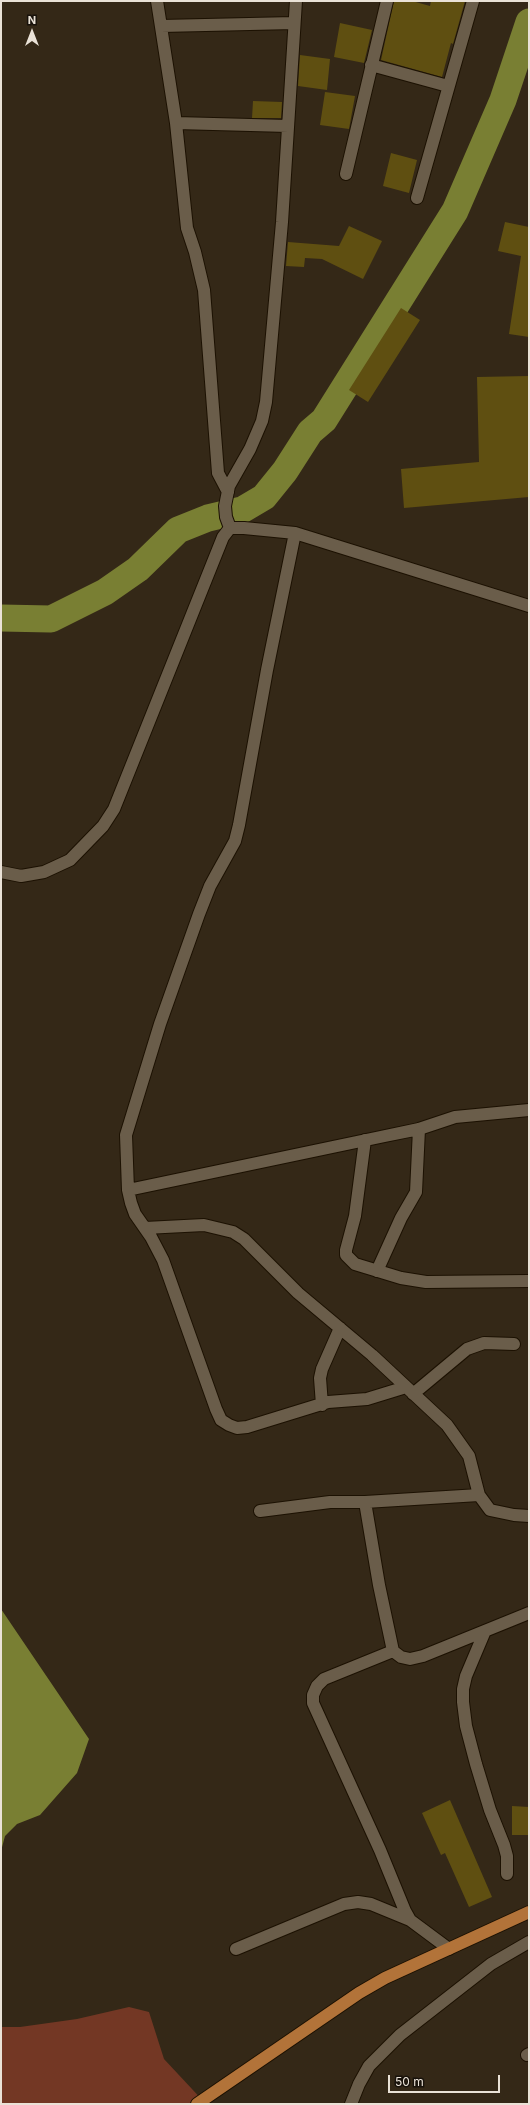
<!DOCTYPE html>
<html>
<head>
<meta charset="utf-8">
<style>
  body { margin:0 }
  #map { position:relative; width:530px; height:2105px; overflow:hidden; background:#342817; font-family:Inter,sans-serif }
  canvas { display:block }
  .frame { position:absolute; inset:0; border:2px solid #eae2d7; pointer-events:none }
  .north { position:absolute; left:12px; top:12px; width:40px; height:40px; -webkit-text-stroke:3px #18120b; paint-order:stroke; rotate:0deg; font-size:11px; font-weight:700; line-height:16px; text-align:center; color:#eae2d7 }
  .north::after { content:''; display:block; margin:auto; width:14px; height:18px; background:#eae2d7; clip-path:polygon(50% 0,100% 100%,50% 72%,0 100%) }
  .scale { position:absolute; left:388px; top:2075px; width:112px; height:18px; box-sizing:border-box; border:2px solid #eae2d7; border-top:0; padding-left:5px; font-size:12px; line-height:14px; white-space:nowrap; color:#eae2d7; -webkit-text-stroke:3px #18120b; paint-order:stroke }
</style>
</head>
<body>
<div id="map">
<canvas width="530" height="2105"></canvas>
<div class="frame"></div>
<div class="north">N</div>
<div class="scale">50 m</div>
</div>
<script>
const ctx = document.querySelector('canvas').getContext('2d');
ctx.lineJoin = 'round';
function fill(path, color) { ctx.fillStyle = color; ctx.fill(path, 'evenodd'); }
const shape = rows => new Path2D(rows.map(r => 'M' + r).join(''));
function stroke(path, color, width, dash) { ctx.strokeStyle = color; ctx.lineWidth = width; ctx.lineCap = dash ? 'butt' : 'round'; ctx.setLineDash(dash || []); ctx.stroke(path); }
fill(shape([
  [129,2007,149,2012,164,2059,206,2104,1,2104,1,2027,20,2027,77,2019]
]), '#733724');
fill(shape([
  [1,1609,89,1739,77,1773,40,1815,17,1824,5,1836,1,1851]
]), '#797f33');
stroke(shape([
  [1,618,51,619,105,592,138,569,178,530,208,518,242,510,264,497,285,471,310,432,324,420,455,211,503,100,529,22]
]), '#797f33', 27);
fill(shape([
  [394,1,412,1,430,6,431,1,465,1,453,44,451,43,442,77,381,60],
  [340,23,372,30,364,63,334,57],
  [300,55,330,59,327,90,298,86],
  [325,92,355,96,349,129,320,125],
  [253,101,282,102,281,118,252,118],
  [391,153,417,160,409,193,383,186],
  [505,222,529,227,529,337,509,334,521,256,498,251],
  [349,226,382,241,363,279,322,259,305,258,304,267,286,266,288,242,339,246],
  [401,308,420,320,368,402,349,390],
  [529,376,529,497,404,508,401,469,479,462,477,377],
  [450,1800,492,1897,469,1907,445,1853,441,1855,422,1813],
  [512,1806,529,1807,529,1835,512,1835]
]), '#5f4f11');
const minor = shape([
  [157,1,176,123,187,228,195,252,204,290,218,473,228,492],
  [161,26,294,23],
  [371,65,448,86],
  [176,123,288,126],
  [346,174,387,1],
  [417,198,473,1],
  [230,528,226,517,225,506,229,486,250,449,262,421,266,402,282,222,296,1],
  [230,528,244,528,295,533,529,606],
  [295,533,267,670,239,825,235,841,210,886,199,914,160,1024,126,1135,128,1190,131,1203,135,1214,151,1237,163,1260,216,1409,221,1420,229,1425,237,1428,247,1427,328,1402,367,1399,406,1387],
  [1,872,21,876,44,872,70,860,103,826,114,809,223,537,230,528],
  [365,1140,355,1216,346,1250,346,1255,355,1264,401,1278,426,1282,529,1281],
  [128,1190,385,1136,419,1129,455,1117,529,1110],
  [145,1228,204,1225,233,1232,244,1239,298,1293,372,1355,447,1425,469,1456,479,1495,490,1510,514,1515,529,1516],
  [377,1271,401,1218,416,1192,419,1129],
  [413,1394,467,1349,484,1343,514,1344],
  [322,1405,320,1378,322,1369,340,1328],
  [365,1502,379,1585,393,1651,401,1657,410,1659,423,1656,529,1613],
  [260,1511,330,1502,365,1502,479,1495],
  [485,1631,466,1676,463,1689,463,1702,466,1726,476,1764,490,1810,504,1845,507,1856,507,1874],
  [393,1651,324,1679,317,1686,313,1695,313,1703,380,1850,405,1911,410,1920,449,1949],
  [236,1949,344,1904,358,1902,371,1904,410,1920],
  [527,2055,529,2054],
  [351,2104,359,2084,369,2066,400,2035,491,1964,529,1942]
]);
const major = shape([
  [197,2104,359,1993,385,1978,529,1912]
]);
stroke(minor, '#1c1102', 14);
stroke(major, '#1c1102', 14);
stroke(minor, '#6a5d4a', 12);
stroke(major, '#b27339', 12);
</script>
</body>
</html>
